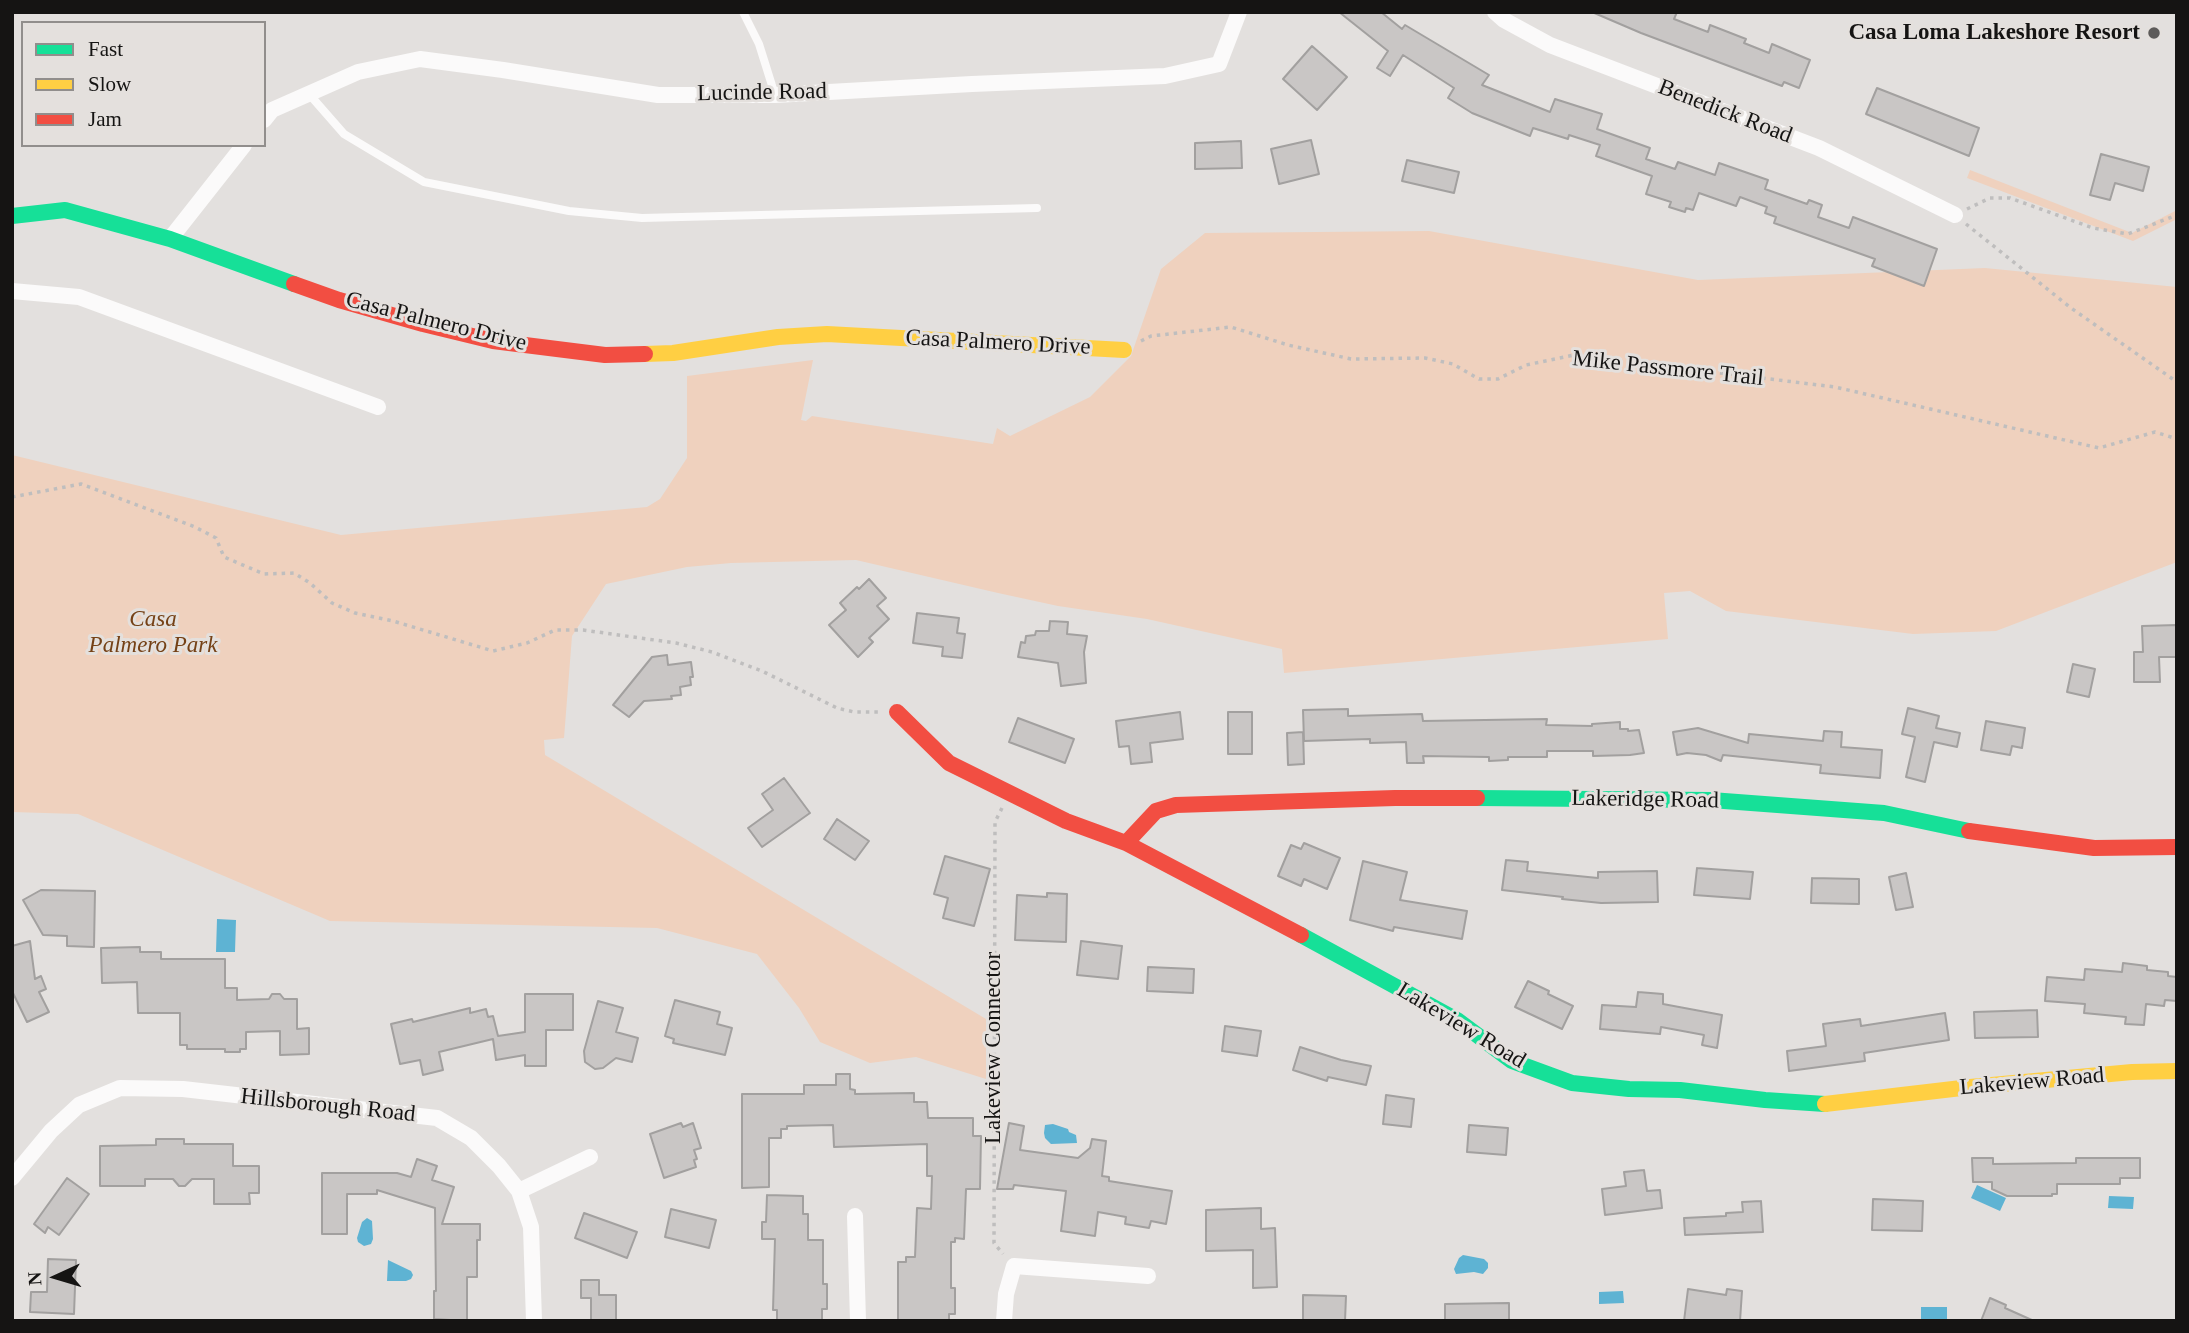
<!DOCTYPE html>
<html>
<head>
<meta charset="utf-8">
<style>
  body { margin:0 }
  #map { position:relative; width:2189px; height:1333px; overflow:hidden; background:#e3e0de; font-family:"Times New Roman",serif }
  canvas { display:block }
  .frame { position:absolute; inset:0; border:14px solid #151413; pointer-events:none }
  .legend { position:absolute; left:21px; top:21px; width:245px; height:126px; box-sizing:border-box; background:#e4e0dd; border:2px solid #918e8c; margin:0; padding:9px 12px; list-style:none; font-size:21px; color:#151413 }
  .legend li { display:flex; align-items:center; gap:14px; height:35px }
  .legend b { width:35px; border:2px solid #918e8c }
  .north { position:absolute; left:21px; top:1242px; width:70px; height:70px; -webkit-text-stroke:5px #e4e0dd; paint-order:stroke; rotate:266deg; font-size:19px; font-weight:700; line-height:28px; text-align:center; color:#151413 }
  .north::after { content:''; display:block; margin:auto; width:24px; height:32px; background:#151413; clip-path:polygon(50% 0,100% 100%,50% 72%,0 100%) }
</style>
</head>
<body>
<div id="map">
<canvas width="2189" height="1333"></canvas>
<div class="frame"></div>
<ul class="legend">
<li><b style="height:9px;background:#16e098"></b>Fast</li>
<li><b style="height:9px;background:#ffcf43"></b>Slow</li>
<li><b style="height:9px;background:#f24e42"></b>Jam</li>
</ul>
<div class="north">N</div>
</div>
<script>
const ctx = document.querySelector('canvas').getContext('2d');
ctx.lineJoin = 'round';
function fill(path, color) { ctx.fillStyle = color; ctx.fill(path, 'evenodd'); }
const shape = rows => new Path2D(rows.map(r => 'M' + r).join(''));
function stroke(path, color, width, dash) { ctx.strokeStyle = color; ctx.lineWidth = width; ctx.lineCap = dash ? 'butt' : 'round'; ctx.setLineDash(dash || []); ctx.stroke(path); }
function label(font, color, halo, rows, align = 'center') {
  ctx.font = font + ' "Times New Roman",serif'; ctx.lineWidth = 6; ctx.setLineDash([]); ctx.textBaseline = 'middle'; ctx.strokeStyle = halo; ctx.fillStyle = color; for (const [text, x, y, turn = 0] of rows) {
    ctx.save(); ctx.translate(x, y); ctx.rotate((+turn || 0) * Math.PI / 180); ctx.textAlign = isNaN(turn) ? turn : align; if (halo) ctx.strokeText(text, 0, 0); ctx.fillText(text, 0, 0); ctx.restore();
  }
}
fill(shape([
  [1970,170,2132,233,2177,210,2177,219,2133,241,1967,178],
  [1429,231,1698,280,1985,268,2177,287,2177,562,1996,631,1913,634,1726,611,1690,591,1664,593,1668,639,1284,673,1282,649,1147,619,1058,606,998,593,856,560,731,563,687,567,606,584,572,636,564,738,544,740,545,755,986,1019,986,1079,916,1057,870,1063,820,1042,799,1008,757,954,657,928,330,921,78,814,12,812,12,455,341,535,647,507,660,499,687,458,687,376,813,360,801,420,806,421,812,416,993,444,997,428,1010,436,1090,397,1131,356,1161,269,1205,233]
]), '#efd1be');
fill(shape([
  [217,919,236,920,235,952,216,952],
  [1053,1124,1068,1129,1069,1132,1076,1135,1077,1143,1051,1144,1045,1138,1044,1133,1045,1125],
  [1977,1185,2006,1198,2000,1211,1971,1198],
  [2109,1196,2134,1197,2133,1209,2108,1208],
  [367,1218,372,1221,373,1239,371,1244,364,1246,358,1242,357,1238,362,1222],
  [1463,1255,1484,1259,1488,1263,1488,1268,1483,1274,1474,1272,1456,1274,1454,1269,1459,1258],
  [388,1260,411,1271,413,1275,411,1279,406,1281,387,1281],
  [1623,1291,1624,1303,1599,1304,1599,1292],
  [1921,1307,1947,1307,1947,1319,1921,1319]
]), '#5eb3d3');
const building = shape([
  [1339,12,1381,12,1402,29,1405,25,1489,75,1482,85,1550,112,1555,99,1602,114,1597,129,1650,148,1646,159,1675,169,1678,162,1715,175,1719,163,1768,180,1765,189,1807,204,1809,200,1822,205,1818,217,1849,228,1853,217,1937,249,1924,286,1872,266,1875,259,1774,223,1776,217,1765,213,1767,207,1740,197,1736,206,1699,193,1693,210,1686,208,1685,212,1669,207,1671,202,1646,194,1652,176,1596,156,1600,145,1569,135,1568,139,1533,128,1530,136,1472,113,1448,98,1454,88,1403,55,1390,76,1377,68,1388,51,1339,12],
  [1592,12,1677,12,1674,19,1708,32,1710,25,1746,39,1744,43,1769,53,1772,44,1810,60,1799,88,1784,82,1782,86,1641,33,1592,12],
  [1312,46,1347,77,1317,110,1283,79,1312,46],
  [1877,88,1979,128,1969,156,1866,114,1877,88],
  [1311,140,1319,174,1279,184,1271,149,1311,140],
  [1241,141,1242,168,1195,169,1195,143,1241,141],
  [2101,154,2149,167,2143,191,2115,183,2110,200,2090,195,2101,154],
  [1407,160,1459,172,1454,193,1402,181,1407,160],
  [869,579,886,598,877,606,889,619,869,638,873,642,858,657,829,625,846,610,840,603,857,587,859,589,869,579],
  [917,613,959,618,957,633,965,634,962,658,942,656,943,647,913,643,917,613],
  [1050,621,1068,622,1067,634,1087,636,1084,652,1086,683,1061,686,1058,663,1018,657,1021,642,1025,643,1026,636,1035,635,1036,631,1049,631,1050,621],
  [2177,625,2177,657,2159,657,2160,682,2134,682,2134,652,2143,652,2142,626,2177,625],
  [667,655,668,665,691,662,693,677,690,677,691,685,680,687,681,695,671,696,672,699,644,701,629,717,613,705,652,657,667,655],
  [2073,664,2095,669,2089,697,2067,692,2073,664],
  [1908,708,1939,716,1936,728,1960,733,1957,747,1934,742,1925,782,1906,777,1915,737,1902,734,1908,708],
  [1348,709,1348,716,1422,714,1423,721,1547,719,1546,725,1592,726,1592,724,1620,722,1620,729,1628,729,1628,731,1639,730,1644,753,1630,755,1593,756,1593,751,1547,751,1547,757,1508,757,1508,760,1489,761,1489,757,1423,756,1424,763,1407,763,1406,742,1370,743,1370,739,1304,741,1303,710,1348,709],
  [1180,712,1183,739,1150,743,1152,762,1131,764,1129,746,1119,747,1116,721,1180,712],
  [1228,712,1252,712,1252,754,1228,754,1228,712],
  [1018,718,1074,739,1065,763,1009,742,1018,718],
  [1986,721,2025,728,2022,748,2012,746,2010,755,1981,750,1986,721],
  [1698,728,1748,743,1749,734,1823,741,1824,731,1842,732,1841,747,1882,750,1880,778,1820,773,1821,765,1723,755,1721,761,1706,755,1687,753,1677,755,1673,732,1698,728],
  [1303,732,1304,764,1288,765,1287,733,1303,732],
  [784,778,810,813,762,847,748,828,773,810,762,794,784,778],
  [837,819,869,841,855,860,824,839,837,819],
  [1304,843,1340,858,1327,889,1304,879,1301,886,1278,876,1291,845,1301,849,1304,843],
  [945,856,990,869,974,926,943,918,948,898,934,894,945,856],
  [1506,860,1528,862,1527,871,1598,878,1598,872,1657,871,1658,902,1601,903,1562,899,1563,897,1502,890,1506,860],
  [1363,861,1407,872,1400,900,1467,911,1462,939,1394,927,1393,931,1350,920,1363,861],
  [1697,868,1753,872,1750,899,1694,895,1697,868],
  [1906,873,1913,907,1896,910,1889,877,1906,873],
  [1812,878,1859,879,1859,904,1811,903,1812,878],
  [41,890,95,891,94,947,67,946,67,936,43,935,23,900,41,890],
  [1047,893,1067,894,1066,942,1015,940,1017,895,1047,897,1047,893],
  [30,941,35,979,41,976,46,989,39,992,49,1012,27,1022,12,991,12,946,30,941],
  [1081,941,1122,946,1118,979,1077,975,1081,941],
  [140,947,140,952,161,952,161,959,225,959,225,988,237,988,237,1000,269,999,272,994,280,994,284,999,297,999,297,1029,309,1028,309,1054,280,1055,280,1031,246,1032,246,1049,240,1049,240,1052,225,1052,225,1049,187,1049,187,1045,180,1045,180,1013,138,1013,137,982,102,983,101,948,140,947],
  [2123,963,2147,966,2147,970,2168,972,2168,976,2177,977,2177,1001,2165,1000,2164,1006,2146,1004,2144,1025,2125,1024,2126,1017,2084,1013,2085,1004,2045,1001,2047,977,2084,980,2085,969,2122,972,2123,963],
  [1148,967,1194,969,1193,993,1147,991,1148,967],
  [1528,981,1549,991,1548,994,1573,1006,1562,1029,1515,1007,1528,981],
  [1638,992,1663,994,1663,1004,1722,1015,1717,1048,1702,1045,1704,1035,1661,1027,1660,1034,1600,1029,1602,1005,1636,1007,1638,992],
  [525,994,573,994,573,1030,546,1030,546,1066,525,1066,525,1055,496,1060,493,1039,439,1052,443,1070,423,1075,420,1060,400,1064,391,1024,412,1019,413,1022,470,1008,470,1013,486,1009,488,1017,493,1016,498,1036,525,1032,525,994],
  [675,1000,720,1012,717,1024,732,1028,725,1055,673,1043,674,1039,665,1036,675,1000],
  [598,1001,623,1008,616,1032,638,1038,632,1062,616,1058,603,1068,595,1069,585,1062,584,1051,598,1001],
  [2037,1010,2038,1037,1975,1038,1974,1012,2037,1010],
  [1945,1013,1949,1040,1864,1053,1865,1061,1789,1071,1787,1051,1826,1046,1823,1024,1860,1019,1861,1026,1945,1013],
  [1225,1026,1261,1031,1257,1056,1222,1051,1225,1026],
  [1300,1047,1341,1060,1371,1066,1366,1085,1328,1077,1327,1081,1293,1070,1300,1047],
  [836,1074,850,1074,850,1089,855,1090,855,1094,914,1093,914,1102,927,1102,928,1118,973,1118,973,1136,981,1136,980,1189,966,1189,964,1239,955,1238,955,1242,951,1242,951,1288,955,1288,955,1314,949,1314,949,1321,898,1321,898,1262,906,1262,906,1257,915,1257,917,1208,931,1209,932,1176,927,1176,927,1144,834,1147,833,1125,787,1126,787,1129,781,1129,781,1138,769,1138,769,1187,742,1188,742,1094,804,1094,804,1085,836,1085,836,1074],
  [1386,1095,1414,1099,1411,1127,1383,1124,1386,1095],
  [681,1123,683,1127,693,1123,701,1148,694,1150,697,1159,694,1160,696,1167,664,1178,650,1134,681,1123],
  [1009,1123,1024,1126,1020,1150,1078,1158,1090,1148,1092,1139,1106,1141,1102,1176,1109,1177,1109,1181,1172,1191,1166,1224,1151,1221,1149,1228,1125,1224,1126,1217,1098,1212,1095,1236,1061,1231,1066,1191,1014,1185,1013,1189,997,1189,1009,1123],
  [1469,1125,1508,1128,1506,1155,1467,1152,1469,1125],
  [156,1139,184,1139,184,1144,233,1144,233,1166,259,1166,259,1193,249,1193,250,1204,214,1204,214,1179,192,1179,185,1186,179,1186,173,1179,145,1179,145,1186,100,1186,100,1146,156,1145,156,1139],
  [1972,1158,1993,1158,1993,1164,2076,1163,2076,1158,2140,1158,2140,1178,2120,1178,2120,1184,2057,1184,2057,1194,2052,1194,2052,1196,2007,1196,1992,1189,1992,1182,1973,1182,1972,1158],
  [417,1159,437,1166,432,1180,454,1187,442,1224,480,1224,480,1240,477,1240,477,1277,467,1277,467,1321,434,1319,434,1291,436,1291,435,1208,377,1190,377,1194,347,1194,347,1234,322,1234,322,1173,397,1173,411,1177,417,1159],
  [1644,1170,1647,1191,1660,1190,1662,1208,1605,1215,1602,1189,1626,1186,1624,1172,1644,1170],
  [67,1178,89,1194,59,1235,48,1227,45,1233,34,1224,67,1178],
  [767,1195,803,1196,803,1214,808,1214,808,1240,823,1240,823,1284,827,1284,827,1309,822,1309,822,1321,777,1321,777,1310,773,1310,775,1239,762,1239,762,1222,766,1222,767,1195],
  [1873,1199,1923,1201,1922,1231,1872,1230,1873,1199],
  [1761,1201,1763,1232,1685,1235,1684,1218,1726,1216,1726,1213,1743,1212,1742,1202,1761,1201],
  [1261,1208,1261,1229,1275,1228,1277,1287,1253,1288,1253,1250,1206,1251,1206,1210,1261,1208],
  [671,1209,716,1220,709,1248,665,1237,671,1209],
  [584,1213,637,1232,627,1258,575,1238,584,1213],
  [48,1259,76,1260,74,1314,30,1312,31,1292,47,1292,48,1259],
  [581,1280,599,1280,599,1295,616,1295,616,1321,591,1321,591,1298,581,1298,581,1280],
  [1688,1289,1726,1295,1727,1289,1742,1291,1740,1321,1684,1321,1688,1289],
  [1303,1295,1346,1296,1345,1321,1303,1320,1303,1295],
  [1990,1298,2006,1305,2005,1308,2034,1321,1981,1321,1990,1298],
  [1509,1303,1509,1321,1445,1321,1445,1304,1509,1303]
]);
fill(building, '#c9c6c5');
stroke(building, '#a2a09f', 2);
stroke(shape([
  [1967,209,1990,198,2010,198,2093,228,2128,234,2177,215],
  [1966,224,2071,308,2177,382],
  [1141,341,1151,336,1231,327,1288,345,1351,359,1425,358,1453,364,1479,379,1498,379,1526,365,1574,355,1835,387,2099,448,2155,432,2177,439],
  [12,497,81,484,195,527,216,538,224,557,264,574,294,573,310,583,332,603,355,613,393,621,493,651,527,643,555,630,583,630,676,643,712,652,762,671,837,708,854,712,880,712],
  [1002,808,995,822,994,1243,1003,1254]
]), '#bfbebe', 3.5, [3.5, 5]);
stroke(shape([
  [743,12,759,44,775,95],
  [309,94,344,134,424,182,569,211,642,218,1037,208]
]), '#fbfafa', 8);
stroke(shape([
  [1495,12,1504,20,1550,45,1819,148,1955,215],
  [264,120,272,110,358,72,420,59,503,70,658,95,775,95,972,84,1165,76,1219,64,1239,12],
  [170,239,244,145],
  [12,291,79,297,378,407],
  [12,1178,51,1131,79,1105,120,1088,183,1089,437,1118,471,1138,499,1166,519,1191,531,1227,534,1321],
  [519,1191,590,1157],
  [855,1216,858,1321],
  [1004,1321,1006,1294,1014,1266,1148,1276]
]), '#fbfafa', 16);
stroke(shape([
  [12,216,65,210,170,239,294,284],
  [1477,798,1711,800,1884,813,1969,831],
  [1301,935,1457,1020,1512,1061,1572,1083,1629,1089,1680,1090,1765,1100,1825,1104]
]), '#16e098', 16);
stroke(shape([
  [645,354,673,353,778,337,827,334,1124,350],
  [1825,1104,1970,1087,2132,1072,2177,1071]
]), '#ffcf43', 16);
stroke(shape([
  [294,284,339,300,423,324,493,341,605,355,645,354],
  [897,712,949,763,1066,821,1126,843,1301,935],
  [1969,831,2094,848,2177,847],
  [1126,843,1156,811,1176,805,1395,798,1477,798]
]), '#f24e42', 16);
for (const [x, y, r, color] of [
  [2154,33,7,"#5d5b5a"]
]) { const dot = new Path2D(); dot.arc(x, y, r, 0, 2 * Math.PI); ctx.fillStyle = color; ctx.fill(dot); stroke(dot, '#e4e0dd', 2.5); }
label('bold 23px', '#151413', '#e4e0dd', [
  ["Casa Loma Lakeshore Resort",2140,33]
], 'right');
label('23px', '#151413', '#e4e0dd', [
  ["Lucinde Road",762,93,-1],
  ["Benedick Road",1725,112,21],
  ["Casa Palmero Drive",436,322,14],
  ["Casa Palmero Drive",998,343,3],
  ["Mike Passmore Trail",1668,369,6],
  ["Lakeridge Road",1645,800,1],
  ["Lakeview Road",1461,1026,31],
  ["Lakeview Connector",994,1048,-90],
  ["Lakeview Road",2032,1082,-5],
  ["Hillsborough Road",328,1106,6]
]);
label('italic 23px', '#754116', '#e4e0dd', [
  ["Casa",153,620],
  ["Palmero Park",153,646]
]);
</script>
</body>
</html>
